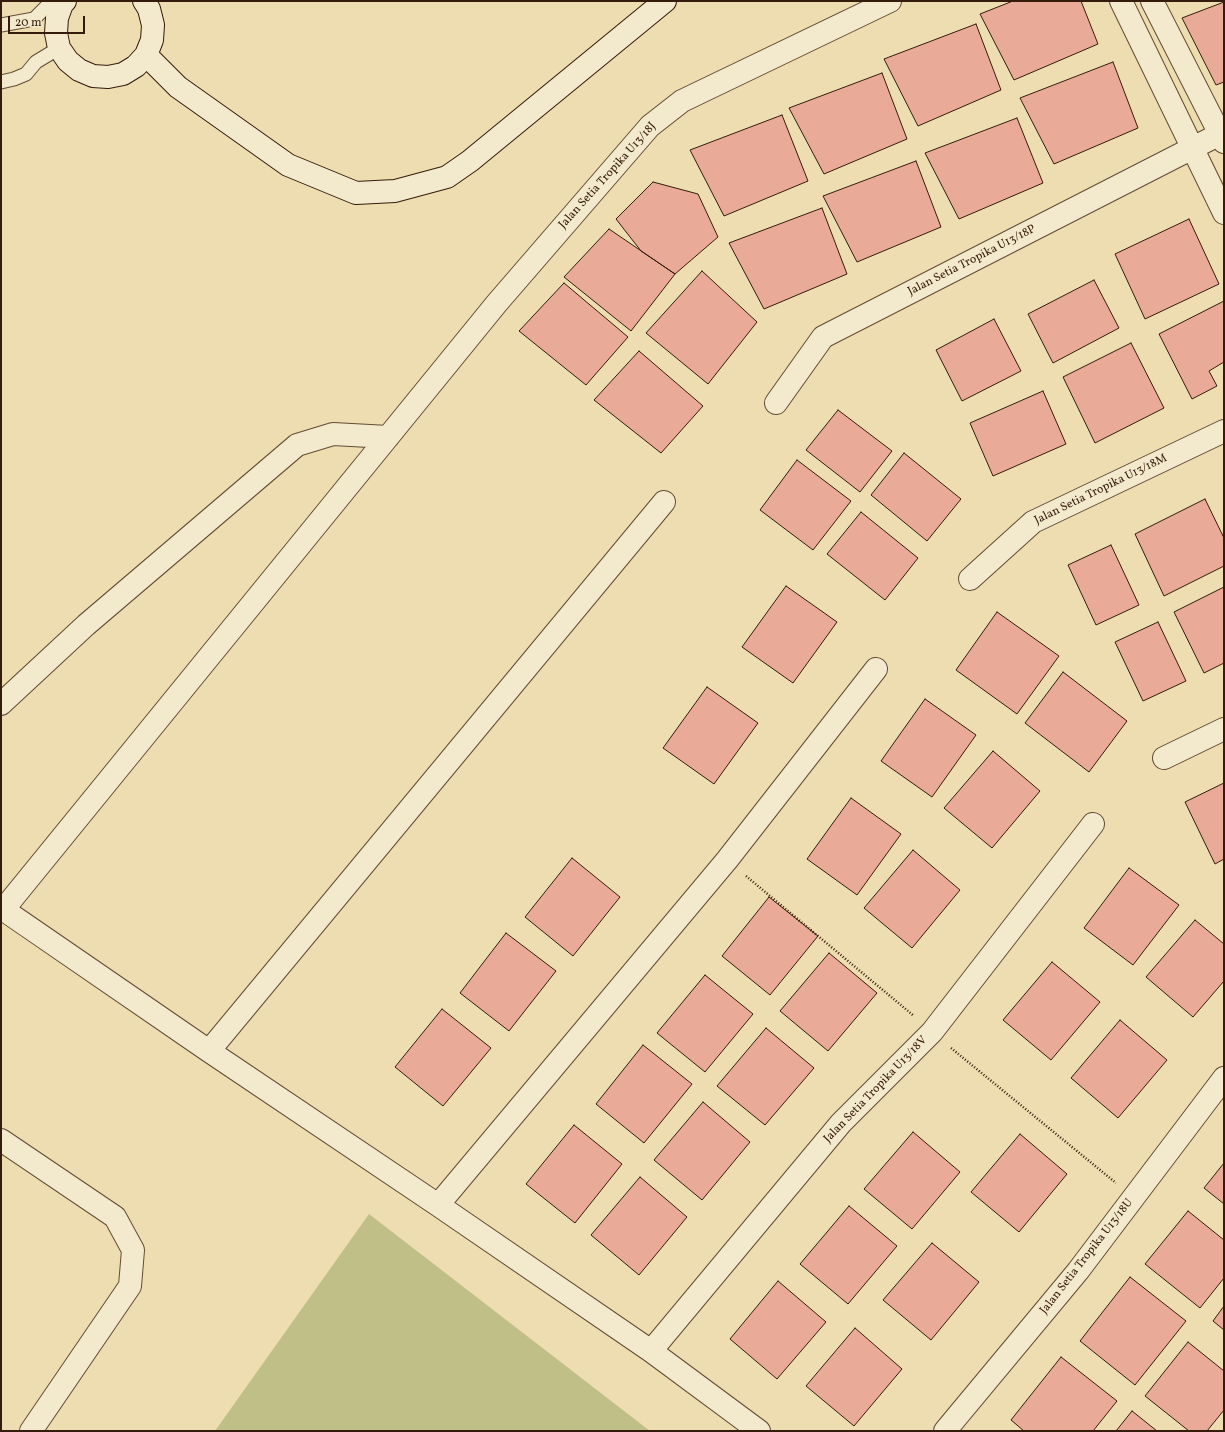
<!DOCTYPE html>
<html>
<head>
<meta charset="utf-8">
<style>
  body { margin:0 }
  #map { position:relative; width:1225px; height:1432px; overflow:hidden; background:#edddb0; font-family:Vollkorn,serif }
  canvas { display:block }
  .frame { position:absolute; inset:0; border:2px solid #341b0b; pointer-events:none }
  .scale { position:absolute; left:8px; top:16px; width:77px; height:18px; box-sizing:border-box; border:2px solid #341b0b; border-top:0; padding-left:5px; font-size:12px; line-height:14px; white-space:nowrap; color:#341b0b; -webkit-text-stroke:3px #f3e9cc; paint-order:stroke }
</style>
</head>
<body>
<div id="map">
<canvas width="1225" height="1432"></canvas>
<div class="frame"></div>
<div class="scale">20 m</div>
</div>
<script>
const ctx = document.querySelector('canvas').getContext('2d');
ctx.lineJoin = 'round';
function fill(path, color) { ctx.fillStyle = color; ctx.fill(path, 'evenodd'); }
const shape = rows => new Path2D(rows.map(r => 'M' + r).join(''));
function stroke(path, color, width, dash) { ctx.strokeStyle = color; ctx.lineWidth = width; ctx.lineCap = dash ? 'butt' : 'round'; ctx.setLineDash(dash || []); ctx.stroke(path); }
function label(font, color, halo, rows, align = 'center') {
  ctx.font = font + ' Vollkorn,serif'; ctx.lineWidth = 3.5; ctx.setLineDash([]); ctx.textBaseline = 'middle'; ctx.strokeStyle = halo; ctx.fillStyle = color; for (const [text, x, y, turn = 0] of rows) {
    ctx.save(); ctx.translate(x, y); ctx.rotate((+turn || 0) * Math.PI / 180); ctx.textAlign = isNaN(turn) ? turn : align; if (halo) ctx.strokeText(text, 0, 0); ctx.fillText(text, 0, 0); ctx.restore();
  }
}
fill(shape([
  [369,1214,650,1431,215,1431]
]), '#bfbf87');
const building = shape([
  [1013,1,1081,1,1098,44,1014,80,980,14,1013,1],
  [1224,2,1224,82,1216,85,1182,18,1224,2],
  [976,24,1001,90,918,126,884,59,976,24],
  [1113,62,1138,128,1054,164,1020,98,1113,62],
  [882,73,907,139,824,174,789,108,882,73],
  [782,115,808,181,724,216,690,150,782,115],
  [1017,118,1043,183,959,219,925,153,1017,118],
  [916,161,941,227,857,262,823,196,916,161],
  [653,182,698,194,718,237,675,274,641,251,616,219,653,182],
  [822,208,847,274,764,309,729,243,822,208],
  [1189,219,1219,284,1145,319,1115,254,1189,219],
  [609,229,675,274,631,331,564,277,609,229],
  [702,271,757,322,708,384,646,333,702,271],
  [1094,280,1119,328,1053,363,1028,314,1094,280],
  [564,283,628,337,586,385,519,331,564,283],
  [1224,301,1224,362,1209,371,1217,386,1192,399,1159,334,1224,301],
  [994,319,1021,371,962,401,936,350,994,319],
  [1131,343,1164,408,1095,443,1063,377,1131,343],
  [639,351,703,406,661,453,594,400,639,351],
  [1043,391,1066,444,993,476,970,423,1043,391],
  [838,410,892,451,860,492,806,450,838,410],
  [904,453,961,499,927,541,871,495,904,453],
  [797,460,851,501,813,550,760,510,797,460],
  [1205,499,1224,538,1224,566,1164,596,1135,534,1205,499],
  [861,512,918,558,885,600,827,554,861,512],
  [1111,545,1139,605,1096,625,1068,565,1111,545],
  [786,586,837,622,793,683,742,647,786,586],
  [1224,587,1224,663,1204,673,1174,612,1224,587],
  [997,612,1059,656,1017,714,956,670,997,612],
  [1158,622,1186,681,1143,701,1115,642,1158,622],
  [1063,672,1127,721,1089,772,1025,723,1063,672],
  [707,687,758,723,714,784,663,748,707,687],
  [925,699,976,735,932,797,881,761,925,699],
  [993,751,1040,791,992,848,944,808,993,751],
  [1224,783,1224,859,1215,864,1185,802,1224,783],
  [851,798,901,834,857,895,807,859,851,798],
  [913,850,960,890,912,948,864,908,913,850],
  [572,858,620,897,573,956,525,917,572,858],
  [1129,868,1179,905,1133,965,1084,928,1129,868],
  [769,897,818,936,770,995,722,956,769,897],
  [1195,920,1224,944,1224,981,1193,1017,1146,977,1195,920],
  [506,933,556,971,509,1031,460,993,506,933],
  [829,953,877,993,828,1051,780,1011,829,953],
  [1052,962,1100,1002,1051,1060,1003,1020,1052,962],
  [705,975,753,1014,705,1072,657,1033,705,975],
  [442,1009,491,1048,443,1106,395,1067,442,1009],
  [1120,1020,1167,1060,1118,1118,1071,1078,1120,1020],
  [766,1028,814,1068,765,1125,717,1086,766,1028],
  [643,1045,692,1084,644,1143,596,1104,643,1045],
  [703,1102,750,1142,702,1200,654,1160,703,1102],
  [574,1125,622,1164,575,1223,526,1184,574,1125],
  [913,1132,960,1172,912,1229,864,1189,913,1132],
  [1020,1134,1067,1174,1019,1232,971,1192,1020,1134],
  [1224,1163,1224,1204,1204,1188,1224,1163],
  [640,1177,687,1217,639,1275,591,1235,640,1177],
  [849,1206,897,1246,848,1304,800,1264,849,1206],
  [1188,1211,1224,1240,1224,1278,1200,1308,1145,1264,1188,1211],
  [932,1243,979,1282,931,1340,883,1300,932,1243],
  [1130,1277,1186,1321,1135,1385,1080,1341,1130,1277],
  [778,1281,826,1322,777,1379,730,1339,778,1281],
  [1224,1306,1224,1330,1213,1321,1224,1306],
  [855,1328,902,1369,854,1426,806,1386,855,1328],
  [1188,1342,1224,1371,1224,1410,1207,1431,1189,1431,1145,1396,1188,1342],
  [1061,1357,1117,1401,1093,1431,1024,1431,1011,1420,1061,1357],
  [1132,1411,1157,1431,1116,1431,1132,1411]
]);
fill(building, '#e9ab97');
stroke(building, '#341b0b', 1);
const lane = shape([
  [1,25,34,19,52,1],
  [1,82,14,79,26,74,36,62,59,48]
]);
const street = shape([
  [1121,1,1224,213],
  [1152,1,1224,142],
  [776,403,823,337,1224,132],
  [970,579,1033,522,1224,431],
  [1,704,86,625,297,445,333,434,388,437],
  [1164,758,1224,729],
  [1,908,209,1051,438,1205,651,1351,759,1431],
  [3,910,497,303,650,126,682,101,890,1],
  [209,1051,664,502],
  [1,1140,115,1217,133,1250,130,1286,31,1431],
  [438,1205,727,860,876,669],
  [651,1351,841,1123,932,1032,1093,824],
  [945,1431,1078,1271,1224,1078]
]);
const secondary = shape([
  [65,1,62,4,57,18,56,33,59,48,68,61,79,70,93,76,108,77,123,74,136,66,146,55,152,40,153,25,149,9,144,1],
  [146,55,178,87,288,165,356,193,395,191,447,177,470,161,665,1]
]);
stroke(lane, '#624c34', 15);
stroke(street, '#624c34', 24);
stroke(secondary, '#341b0b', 24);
stroke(shape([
  [746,876,914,1016],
  [951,1048,1116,1183]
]), '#341b0b', 2.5, [1, 2]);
stroke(lane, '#f3e9cc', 13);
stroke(street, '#f3e9cc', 22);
stroke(secondary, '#f3e9cc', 22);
label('12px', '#341b0b', '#f3e9cc', [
  ["Jalan Setia Tropika U13/18J",608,176,-48],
  ["Jalan Setia Tropika U13/18P",972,261,-27],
  ["Jalan Setia Tropika U13/18M",1101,490,-26],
  ["Jalan Setia Tropika U13/18V",876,1090,-46],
  ["Jalan Setia Tropika U13/18U",1087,1257,-52]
]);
</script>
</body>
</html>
